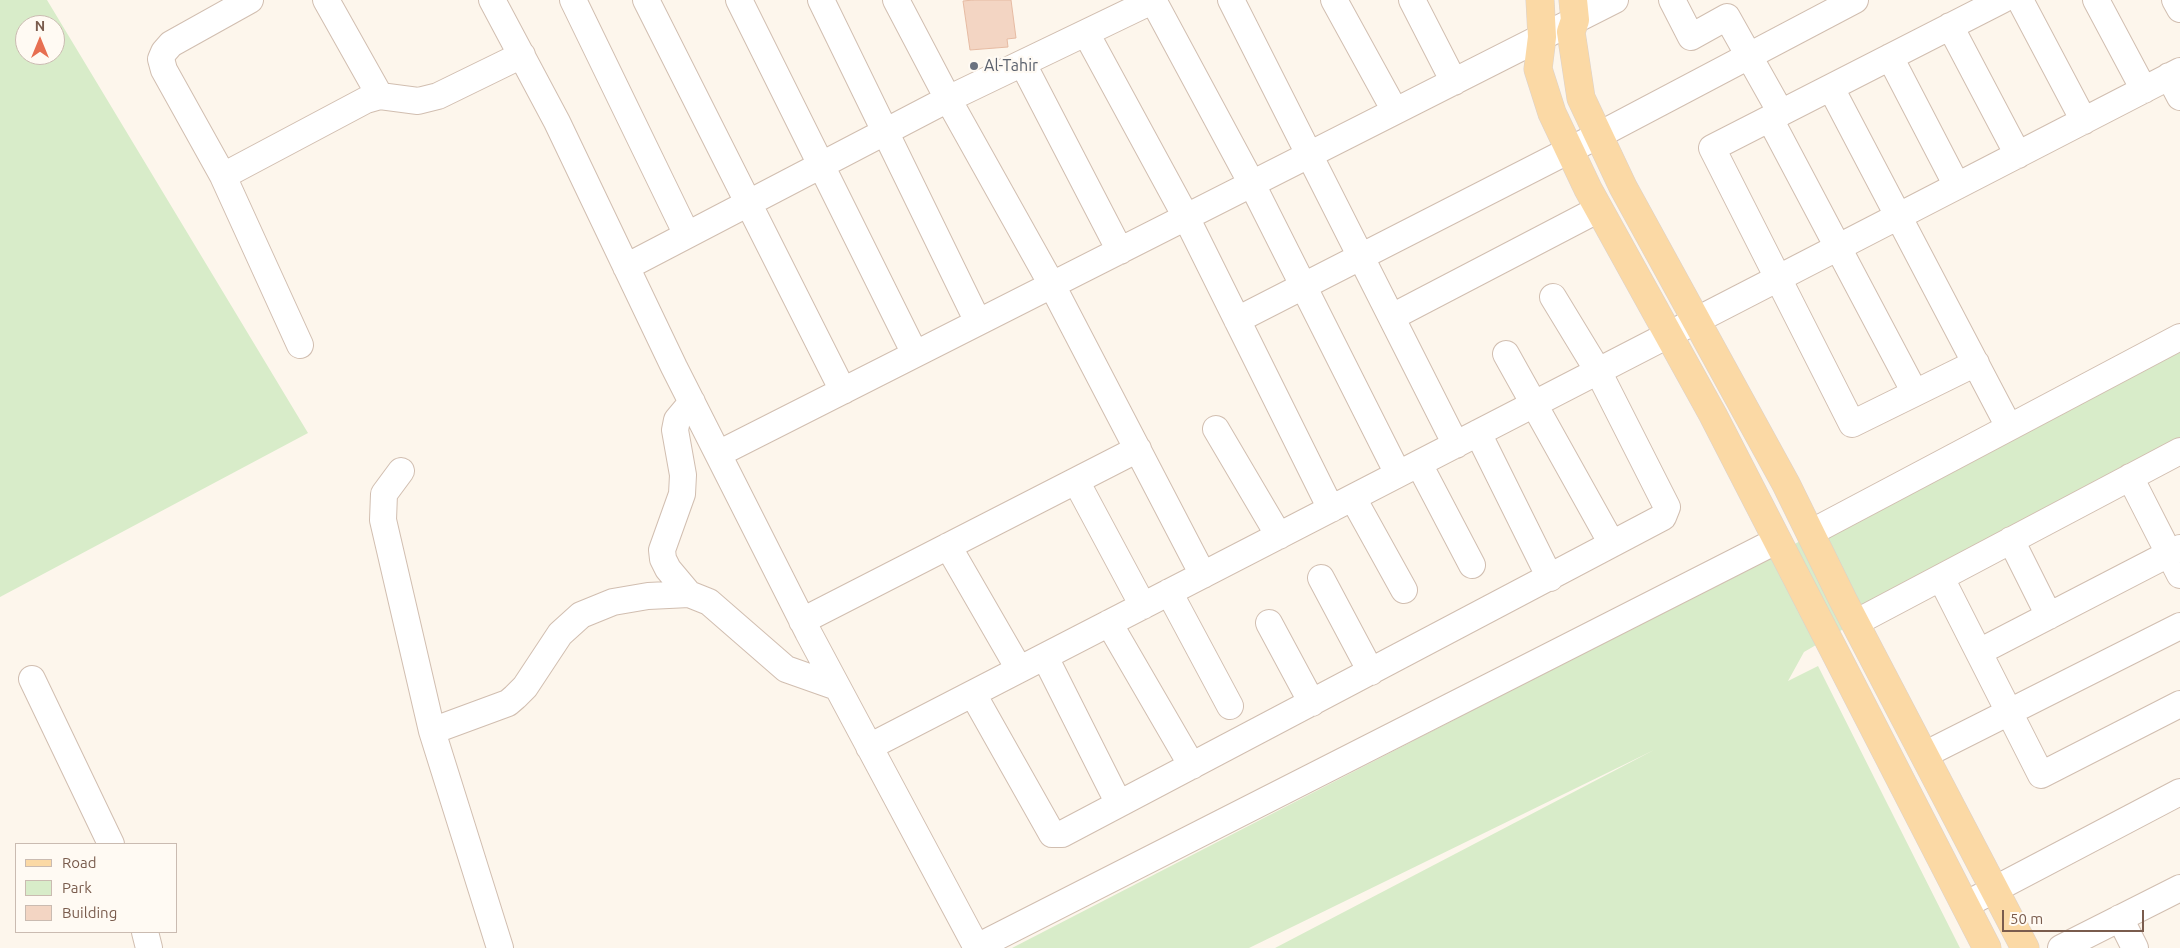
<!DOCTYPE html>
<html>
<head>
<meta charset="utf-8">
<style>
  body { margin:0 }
  #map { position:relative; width:2180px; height:948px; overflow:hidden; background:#fdf6ec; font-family:Ubuntu,sans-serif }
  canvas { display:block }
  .legend { position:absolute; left:15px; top:843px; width:162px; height:90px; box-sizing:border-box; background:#fffaf3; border:1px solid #cabbb1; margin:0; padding:6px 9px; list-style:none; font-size:15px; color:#7a5c4d }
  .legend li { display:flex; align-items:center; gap:10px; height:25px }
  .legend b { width:25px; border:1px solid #cabbb1 }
  .north { position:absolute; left:15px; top:15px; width:50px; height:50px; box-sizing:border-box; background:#fffaf3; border:1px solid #cabbb1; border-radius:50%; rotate:0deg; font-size:14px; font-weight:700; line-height:20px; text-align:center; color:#7a5c4d }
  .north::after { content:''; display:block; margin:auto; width:18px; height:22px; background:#e76f51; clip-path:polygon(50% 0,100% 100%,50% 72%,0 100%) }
  .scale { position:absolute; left:2002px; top:910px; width:142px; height:22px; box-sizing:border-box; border:2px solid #7a5c4d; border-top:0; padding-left:6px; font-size:15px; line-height:18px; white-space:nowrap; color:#7a5c4d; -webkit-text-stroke:4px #fffaf3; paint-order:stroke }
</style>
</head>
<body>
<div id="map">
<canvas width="2180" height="948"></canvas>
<ul class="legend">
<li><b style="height:6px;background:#fbd9a5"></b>Road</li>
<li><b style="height:14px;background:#d8ecc9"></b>Park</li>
<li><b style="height:14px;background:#f3d5c3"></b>Building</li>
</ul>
<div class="north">N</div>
<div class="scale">50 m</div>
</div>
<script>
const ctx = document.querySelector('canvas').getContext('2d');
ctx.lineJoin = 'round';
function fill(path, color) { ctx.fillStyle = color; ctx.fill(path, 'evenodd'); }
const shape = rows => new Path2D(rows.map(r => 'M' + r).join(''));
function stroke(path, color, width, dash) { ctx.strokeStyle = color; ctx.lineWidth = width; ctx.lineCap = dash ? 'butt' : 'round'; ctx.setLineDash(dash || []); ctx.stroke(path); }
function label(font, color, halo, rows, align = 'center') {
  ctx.font = font + ' Ubuntu,sans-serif'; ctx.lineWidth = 4.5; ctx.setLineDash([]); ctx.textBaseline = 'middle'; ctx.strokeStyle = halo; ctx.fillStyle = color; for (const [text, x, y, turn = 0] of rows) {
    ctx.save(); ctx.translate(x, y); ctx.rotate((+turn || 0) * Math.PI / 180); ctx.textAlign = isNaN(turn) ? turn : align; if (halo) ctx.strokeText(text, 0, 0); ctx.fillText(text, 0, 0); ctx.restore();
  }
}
fill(shape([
  [0,0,47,0,308,433,0,597],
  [25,25,55,25,55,55,25,55],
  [2180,345,2180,446,1938,574,1804,652,1788,681,1818,666,1960,948,1275,948,1654,750,1249,948,1012,948]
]), '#d8ecc9');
const building = shape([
  [973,0,1011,0,1016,38,1007,39,1008,47,970,50,963,1,973,0]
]);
fill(building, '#f3d5c3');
stroke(building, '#e6bba3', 1);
const minor = shape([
  [250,0,171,44,164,52,161,59,164,70,223,176,300,345],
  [326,0,380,96],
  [492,0,557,122,674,367,808,632,977,948],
  [573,0,687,235],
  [646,0,843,391],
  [739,0,915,354],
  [821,0,978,322],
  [896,0,948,99,1052,285,1203,575],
  [1153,0,1252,184,1398,474],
  [1231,0,1456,445],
  [1334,0,1395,111],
  [1412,0,1454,82],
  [1672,0,1691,37,1727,17,1781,113],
  [2020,0,2084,121],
  [2096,0,2144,90],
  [2175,0,2180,9],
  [1950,26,2018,155],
  [1086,33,1186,217,1331,509],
  [1890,57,1957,186],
  [1023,64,1120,251],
  [2169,76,2180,97],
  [1831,88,2009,427],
  [1770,119,1915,393],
  [223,176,366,100,380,96,418,101,438,96,522,55],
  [626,267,948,99,1154,0],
  [1392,317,1599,209],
  [1237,320,1599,135,1855,0],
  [1506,354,1612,544],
  [1976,363,1852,424,1712,148,2002,0],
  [1216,429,1279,536],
  [1478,433,1550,578],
  [718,454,1615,0],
  [1419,464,1472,565],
  [401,471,384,494,383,520,432,731,500,948],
  [2130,477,2180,575],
  [1076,481,1143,606],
  [1353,498,1404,590],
  [1810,533,2180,337],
  [2011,540,2049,616],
  [948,546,1019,669],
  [1321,578,1371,672],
  [1941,578,2041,775,2180,704],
  [1169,592,1230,706],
  [689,594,668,569,663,559,662,550,682,494,683,475,675,430,677,420,692,402],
  [802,621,1138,449],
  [1109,623,1192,766],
  [1269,623,1312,703],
  [1855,623,2180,451],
  [1979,652,2180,548],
  [1045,657,1119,804],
  [32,679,111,844],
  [973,694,1052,834,1062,834,1663,517,1667,507,1598,371,1553,297],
  [432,731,508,703,515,697,525,687,560,634,581,615,613,602,648,596,689,594,709,602,786,669,837,687],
  [869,747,2180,71],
  [1924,755,2180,626],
  [1965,905,2180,792],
  [2120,918,2135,948],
  [145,932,149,948],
  [977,947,1776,541],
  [2061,948,2180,888]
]);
const major = shape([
  [1540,0,1542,37,1538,69,1552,113,1588,189,1713,415,1987,948],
  [1573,0,1575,20,1571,32,1581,98,1623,187,1786,484,1843,600,2025,948]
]);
stroke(minor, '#d1beb0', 28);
stroke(major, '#dad1cd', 29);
stroke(minor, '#fff', 26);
stroke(major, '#fbd9a5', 28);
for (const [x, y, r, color] of [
  [974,66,5,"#6b7280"]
]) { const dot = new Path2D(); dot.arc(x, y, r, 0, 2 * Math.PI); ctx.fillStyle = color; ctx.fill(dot); stroke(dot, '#fffaf3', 2); }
label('16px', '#5b616d', '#fffaf3', [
  ["Al-Tahir",984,66]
], 'left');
</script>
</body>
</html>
